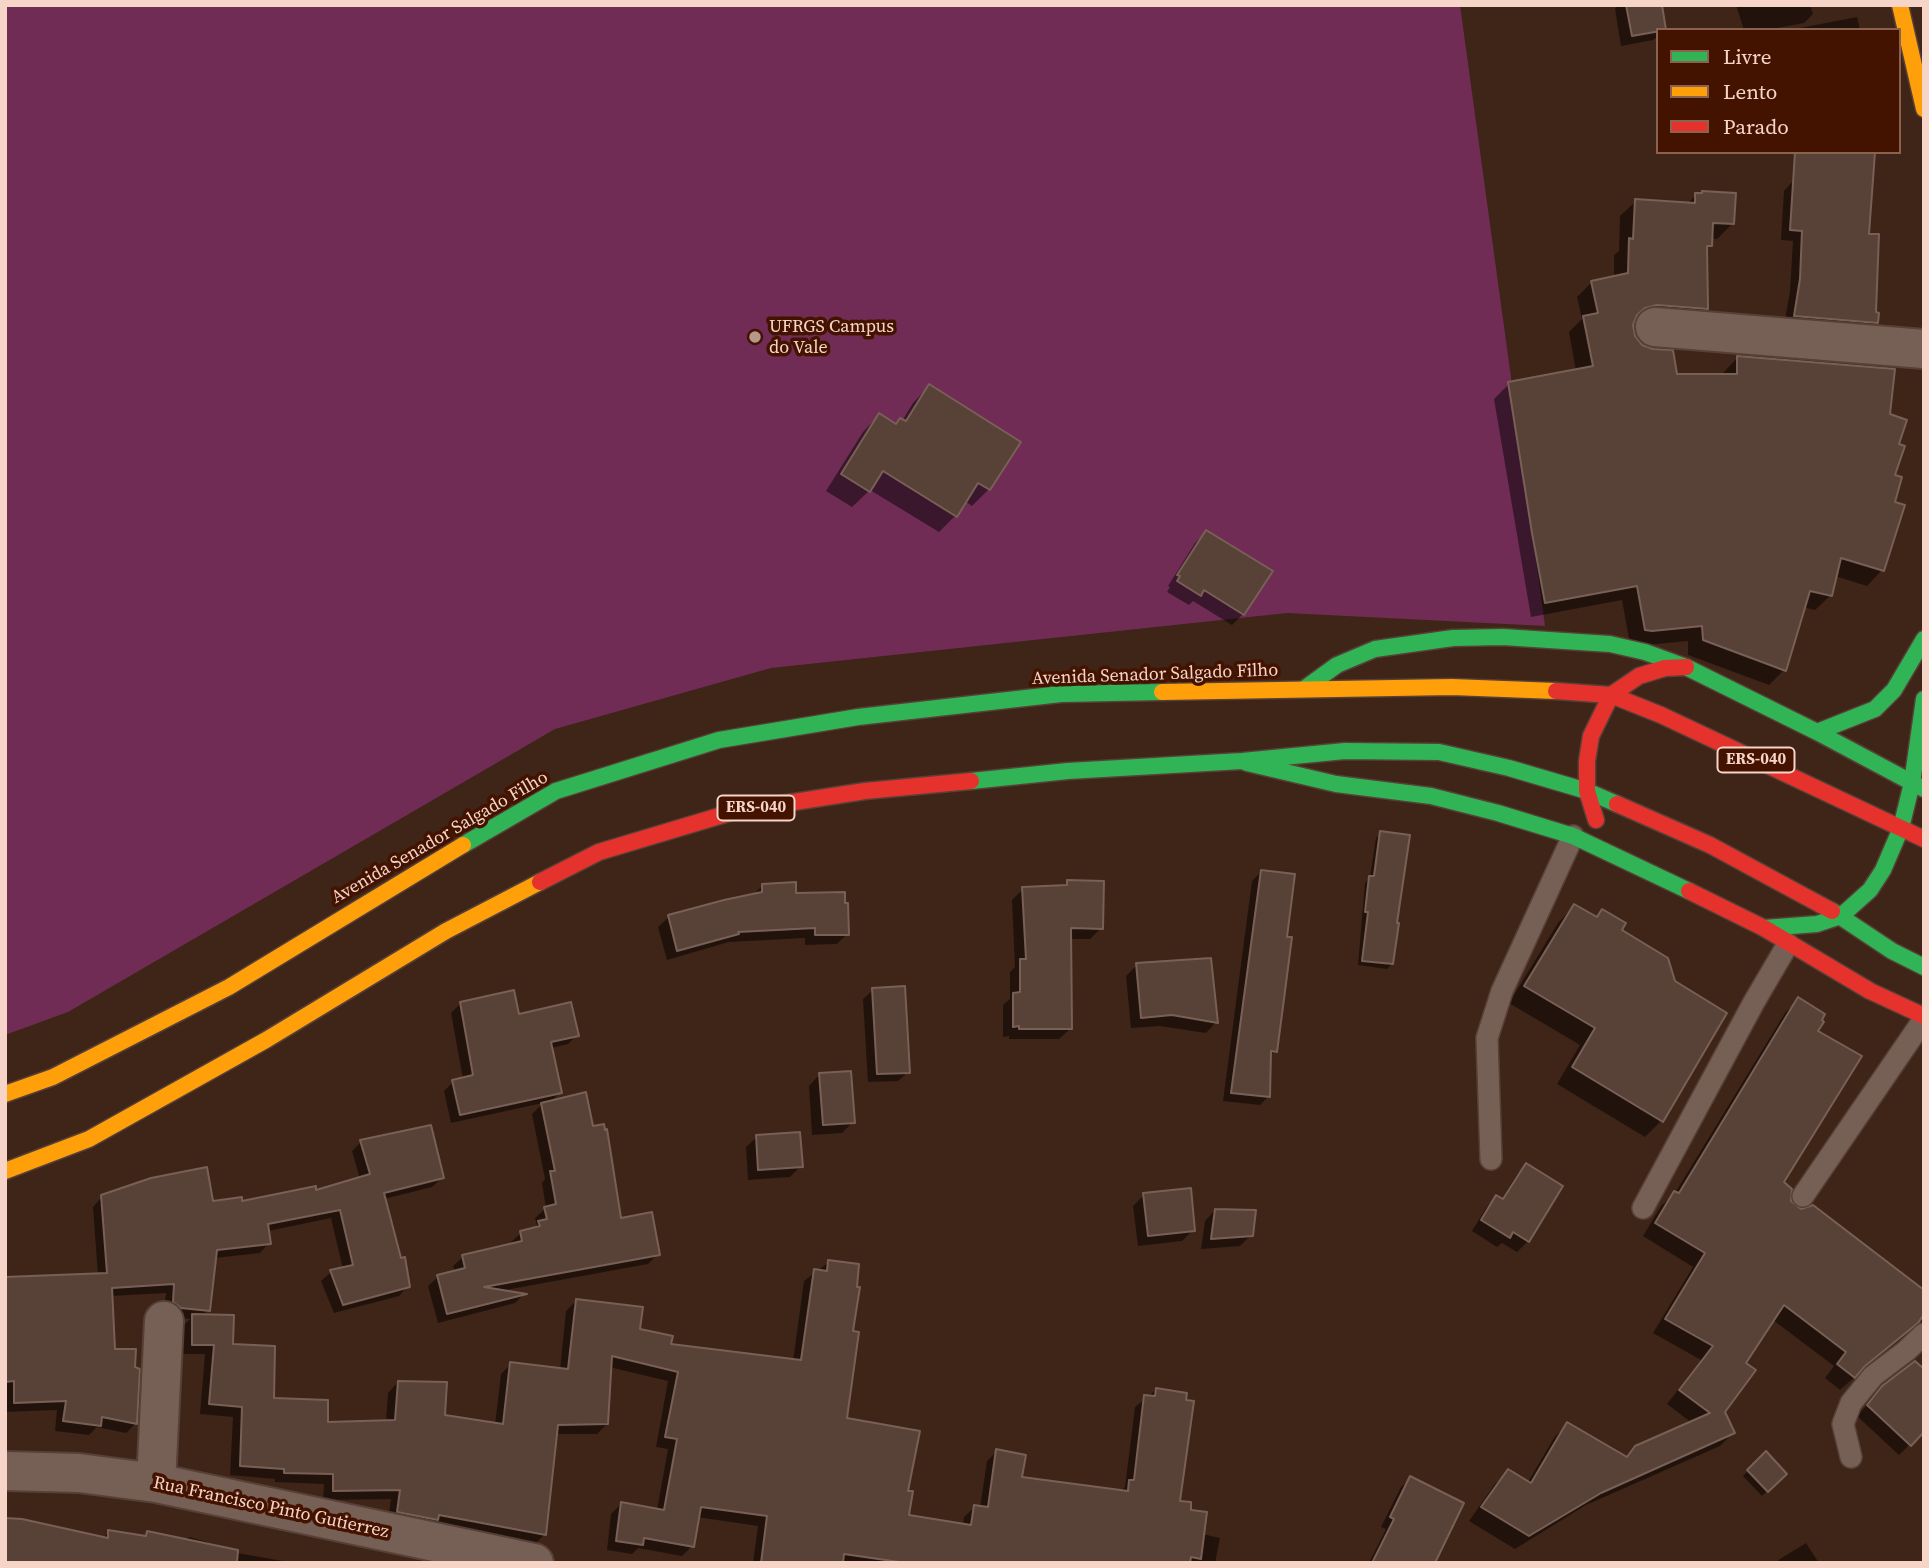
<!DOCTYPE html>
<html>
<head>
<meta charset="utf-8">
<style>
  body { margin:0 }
  #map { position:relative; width:1929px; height:1568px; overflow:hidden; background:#3f2418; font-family:"Source Serif 4",serif }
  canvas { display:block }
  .frame { position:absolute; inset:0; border:7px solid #f6d5c8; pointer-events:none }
  .legend { position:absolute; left:1656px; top:28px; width:245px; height:126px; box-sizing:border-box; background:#441300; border:2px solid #8b6150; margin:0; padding:9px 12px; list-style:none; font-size:21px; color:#f6d5c8 }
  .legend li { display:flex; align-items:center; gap:14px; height:35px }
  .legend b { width:35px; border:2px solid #8b6150 }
</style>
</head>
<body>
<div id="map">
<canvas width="1929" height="1568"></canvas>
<div class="frame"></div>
<ul class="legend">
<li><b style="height:9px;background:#30b455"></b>Livre</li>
<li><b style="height:9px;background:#ff9f0a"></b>Lento</li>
<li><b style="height:9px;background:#e5322d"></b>Parado</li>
</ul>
</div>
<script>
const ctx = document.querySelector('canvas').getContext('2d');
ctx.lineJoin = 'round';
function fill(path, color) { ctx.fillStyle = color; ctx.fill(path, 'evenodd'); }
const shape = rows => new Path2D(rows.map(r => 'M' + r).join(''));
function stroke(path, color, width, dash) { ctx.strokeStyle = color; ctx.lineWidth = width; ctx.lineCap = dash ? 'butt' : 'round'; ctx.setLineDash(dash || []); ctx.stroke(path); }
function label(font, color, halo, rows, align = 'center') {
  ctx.font = font + ' "Source Serif 4",serif'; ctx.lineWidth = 7; ctx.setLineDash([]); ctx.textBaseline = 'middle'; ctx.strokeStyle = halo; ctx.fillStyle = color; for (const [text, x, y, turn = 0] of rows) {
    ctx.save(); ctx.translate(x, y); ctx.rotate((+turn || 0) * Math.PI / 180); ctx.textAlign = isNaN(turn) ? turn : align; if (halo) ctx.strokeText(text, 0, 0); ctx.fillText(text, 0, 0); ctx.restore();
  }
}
fill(shape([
  [5,5,1460,5,1545,626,1287,613,771,668,555,729,68,1012,5,1035]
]), '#702c55');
fill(shape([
  [1619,5,1660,5,1658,36,1653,40,1621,46,1615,9],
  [1736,5,1810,5,1813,14,1804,23,1766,30,1744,30],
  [1857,17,1860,30,1798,30,1800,28],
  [1794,180,1867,235,1876,322,1866,333,1784,326,1790,291,1793,241,1781,240,1784,191],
  [1696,195,1732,224,1717,239,1710,238,1710,245,1705,250,1707,309,1692,324,1640,320,1633,321,1633,336,1641,346,1676,376,1723,376,1723,373,1738,357,1888,416,1897,445,1893,476,1893,503,1882,570,1867,586,1835,576,1831,595,1815,610,1803,607,1784,670,1769,685,1688,655,1688,641,1636,646,1630,644,1622,600,1531,617,1494,399,1509,384,1576,371,1569,332,1582,319,1577,297,1592,282,1614,278,1614,255,1619,251,1620,216,1636,201,1687,204],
  [929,386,989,489,972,506,965,501,955,516,939,532,870,490,852,507,826,491,863,432,879,415,895,426,902,421,913,403],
  [1206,532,1243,614,1232,625,1193,601,1189,605,1167,592,1170,587,1168,586,1195,543],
  [1381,833,1392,964,1387,969,1358,965,1365,883,1370,877,1376,838],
  [1261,872,1275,1051,1269,1057,1269,1096,1260,1105,1223,1101,1252,881],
  [1068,882,1101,928,1090,939,1069,939,1070,1029,1059,1039,1009,1039,1009,1036,1003,1037,1003,1005,1010,999,1010,972,1015,967,1012,900,1023,889,1062,887],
  [763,885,795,894,847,934,837,944,805,945,805,938,729,942,667,960,658,927,669,917,752,896],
  [1574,906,1595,918,1602,911,1619,931,1661,1121,1645,1137,1557,1084,1580,1045,1509,1003,1558,923],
  [1137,965,1216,1022,1206,1033,1160,1026,1131,1028,1126,976],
  [873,990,908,1072,898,1081,868,1082,863,999],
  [1798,1000,1816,1032,1782,1183,1789,1202,1917,1322,1840,1390,1825,1378,1834,1366,1773,1320,1744,1364,1723,1412,1733,1433,1720,1446,1586,1505,1515,1549,1469,1521,1495,1484,1509,1471,1528,1482,1554,1438,1567,1424,1626,1459,1692,1423,1667,1404,1701,1360,1653,1333,1693,1267,1643,1236,1661,1206,1675,1193,1785,1013],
  [461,1003,517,1016,577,1035,568,1044,551,1048,560,1092,550,1103,592,1128,619,1220,658,1254,648,1264,500,1291,523,1295,515,1303,438,1323,428,1286,438,1277,455,1272,453,1266,463,1257,512,1245,511,1242,521,1233,532,1230,537,1225,535,1218,546,1208,542,1183,545,1179,532,1114,543,1103,451,1123,444,1091,453,1082,463,1079,451,1013],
  [819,1075,853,1122,842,1133,812,1135,809,1086],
  [757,1137,801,1166,790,1177,748,1180,746,1147],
  [361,1142,442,1178,432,1187,384,1199,408,1286,399,1296,334,1313,321,1281,331,1272,343,1269,331,1218,268,1231,269,1243,260,1253,215,1258,209,1310,202,1316,232,1346,272,1400,326,1424,386,1422,388,1393,398,1382,444,1416,495,1425,501,1374,511,1364,560,1370,566,1311,577,1300,669,1346,793,1361,804,1281,829,1262,851,1332,845,1420,906,1492,907,1516,963,1526,964,1517,975,1507,980,1508,987,1461,997,1451,1020,1478,1120,1492,1125,1487,1135,1407,1156,1390,1178,1503,1189,1512,1202,1534,1220,1538,1215,1563,753,1563,758,1526,697,1517,692,1546,682,1556,638,1548,632,1554,607,1550,611,1514,621,1504,657,1510,668,1449,656,1447,668,1381,609,1367,607,1424,597,1434,555,1434,544,1535,534,1545,388,1521,391,1499,323,1500,324,1484,275,1482,275,1479,230,1475,233,1417,200,1414,205,1354,182,1354,183,1326,190,1319,171,1317,164,1311,166,1293,111,1296,114,1351,138,1370,135,1424,126,1433,97,1427,89,1435,55,1431,57,1410,5,1412,5,1280,98,1276,93,1207,102,1197,241,1203,315,1192,360,1179,352,1151],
  [1526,1165,1528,1241,1517,1252,1502,1243,1497,1247,1472,1231,1486,1208,1496,1197,1501,1200,1516,1176],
  [1144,1195,1193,1230,1182,1241,1138,1246,1133,1206],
  [1215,1210,1251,1235,1240,1246,1201,1249,1205,1221],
  [1883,1387,1910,1444,1899,1455,1857,1416],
  [1766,1454,1784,1474,1762,1496,1743,1476],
  [1411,1478,1433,1563,1369,1563,1386,1529,1381,1527,1401,1487],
  [109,1532,143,1537,147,1533,185,1541,189,1537,220,1546,220,1550,294,1563,5,1563,102,1539],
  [1806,1543,1819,1563,1776,1563,1780,1559]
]), '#0007');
const building = shape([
  [1626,5,1662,5,1666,30,1632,36,1626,5],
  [1795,152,1875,152,1869,234,1879,234,1876,312,1879,313,1878,323,1794,316,1800,279,1802,231,1790,230,1795,152],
  [1702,191,1736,193,1734,224,1713,223,1712,246,1707,246,1708,309,1657,305,1645,308,1637,315,1633,325,1635,336,1642,345,1653,349,1673,350,1677,374,1737,374,1737,356,1895,369,1890,414,1907,420,1899,444,1905,446,1895,475,1902,477,1895,502,1905,505,1884,571,1841,558,1832,596,1810,591,1786,671,1703,640,1702,626,1652,631,1645,630,1637,586,1545,603,1532,533,1508,382,1593,366,1583,316,1598,313,1591,281,1628,273,1629,238,1633,239,1635,199,1695,203,1695,193,1702,193,1702,191],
  [929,384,1021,442,990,490,978,483,957,517,883,471,870,492,841,474,879,413,896,424,900,418,906,421,929,384],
  [1206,530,1273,571,1244,615,1204,590,1201,596,1177,581,1180,576,1177,575,1206,530],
  [1380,831,1410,835,1397,923,1399,923,1393,964,1362,961,1368,912,1365,912,1369,876,1374,876,1380,831],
  [1261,870,1295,874,1287,937,1292,937,1284,999,1277,1052,1271,1051,1270,1097,1231,1093,1261,870],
  [1067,880,1104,881,1103,929,1071,928,1072,1029,1019,1029,1019,1026,1013,1027,1013,993,1020,992,1020,959,1026,959,1022,887,1067,885,1067,880],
  [796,882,796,893,845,892,845,903,848,903,849,935,815,935,815,928,738,932,739,934,677,951,668,915,724,900,762,892,762,884,796,882],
  [1574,904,1597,917,1602,909,1626,923,1622,930,1668,958,1675,981,1727,1013,1663,1122,1572,1067,1595,1028,1524,986,1574,904],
  [1211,958,1218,1023,1172,1015,1141,1018,1136,963,1211,958],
  [905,986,910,1073,877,1074,872,988,905,986],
  [514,990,519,1014,571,1002,579,1036,551,1042,562,1093,460,1115,452,1080,473,1075,460,1002,514,990],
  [1798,997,1825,1014,1822,1020,1824,1022,1818,1031,1862,1056,1784,1182,1792,1189,1791,1201,1801,1209,1813,1205,1924,1290,1924,1314,1918,1323,1865,1366,1855,1378,1837,1364,1846,1352,1784,1305,1746,1363,1756,1370,1725,1412,1735,1433,1601,1493,1529,1536,1481,1507,1508,1469,1531,1483,1567,1422,1627,1457,1635,1446,1710,1413,1679,1390,1713,1346,1665,1319,1705,1253,1655,1223,1674,1191,1679,1193,1798,997],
  [851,1071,855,1123,823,1125,819,1073,851,1071],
  [586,1092,593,1126,604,1124,605,1130,607,1129,621,1218,652,1212,660,1255,484,1287,527,1294,447,1314,437,1275,465,1268,462,1255,522,1241,520,1231,540,1226,538,1221,547,1219,544,1207,556,1204,550,1171,555,1171,541,1103,586,1092],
  [431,1125,444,1178,384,1193,401,1258,405,1257,410,1287,343,1305,330,1270,353,1265,340,1210,268,1224,271,1244,217,1250,210,1311,181,1308,173,1302,174,1284,112,1288,115,1349,136,1349,135,1367,140,1369,137,1424,102,1417,101,1426,63,1421,66,1401,14,1403,14,1381,5,1382,5,1277,107,1273,101,1195,151,1178,207,1167,213,1201,242,1197,242,1201,316,1186,316,1190,370,1174,360,1140,431,1125],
  [800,1132,803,1167,758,1170,756,1135,800,1132],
  [1526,1163,1563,1186,1529,1242,1513,1232,1510,1238,1481,1220,1496,1195,1503,1199,1526,1163],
  [1191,1188,1195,1231,1148,1236,1143,1193,1191,1188],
  [1215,1209,1256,1210,1253,1236,1211,1239,1215,1209],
  [828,1260,859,1264,857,1287,860,1287,853,1331,859,1332,847,1418,920,1431,908,1491,913,1491,909,1515,971,1525,974,1505,988,1507,996,1449,1026,1455,1022,1477,1128,1491,1129,1480,1134,1480,1144,1395,1155,1396,1156,1388,1187,1393,1186,1400,1194,1401,1180,1501,1191,1502,1191,1510,1207,1512,1201,1559,1191,1557,1190,1563,906,1563,844,1554,843,1563,761,1563,767,1516,701,1507,694,1547,644,1538,643,1545,616,1541,621,1502,664,1510,677,1439,665,1437,678,1372,612,1356,608,1424,558,1425,546,1535,439,1515,438,1520,397,1512,400,1490,333,1491,333,1474,284,1473,284,1469,240,1466,242,1407,209,1404,214,1345,192,1345,192,1314,234,1315,233,1344,275,1346,274,1398,328,1400,328,1422,395,1420,398,1381,447,1382,445,1415,503,1424,510,1362,568,1369,576,1299,643,1307,640,1329,673,1336,671,1344,801,1360,814,1269,827,1271,828,1260],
  [1915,1361,1924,1369,1924,1432,1911,1446,1867,1405,1882,1386,1915,1361],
  [1766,1451,1787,1474,1768,1492,1747,1470,1766,1451],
  [1410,1476,1464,1503,1435,1563,1372,1563,1394,1519,1390,1517,1410,1476],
  [5,1518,22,1519,108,1538,108,1530,146,1536,147,1531,238,1550,237,1563,5,1563,5,1518]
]);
fill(building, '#584137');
stroke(building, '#786056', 2);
const lane = shape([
  [1491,1159,1487,1038,1502,991,1573,836],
  [1803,1196,1924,1019],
  [1643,1208,1754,1002,1788,944],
  [1851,1457,1843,1424,1851,1403,1873,1376,1906,1351,1924,1334]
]);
const street = shape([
  [1655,327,1924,349],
  [5,1471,79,1473,156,1483,534,1563],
  [156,1483,164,1321]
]);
const fast = shape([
  [1304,689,1337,665,1375,649,1453,638,1503,637,1610,644,1645,652,1686,667,1817,732,1924,789],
  [1817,732,1875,709,1894,690,1924,639],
  [1247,763,1336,784,1431,796,1498,813,1573,836,1689,891],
  [971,781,1068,771,1242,761,1345,751,1439,752,1509,768,1587,791,1617,804],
  [463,845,556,791,719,740,858,717,1061,694,1162,692],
  [1832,911,1892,951,1924,967],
  [1764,928,1817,924,1841,916,1870,890,1883,870,1901,828,1912,783,1924,699]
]);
const slow = shape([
  [1900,5,1924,109],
  [1162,692,1452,687,1556,691],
  [5,1094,53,1077,229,987,463,845],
  [5,1171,89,1139,266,1040,446,931,540,882]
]);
const jam = shape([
  [1556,691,1611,695,1661,715,1924,839],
  [1617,804,1710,845,1832,911],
  [1596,820,1587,791,1587,761,1591,736,1611,695,1639,676,1665,668,1686,667],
  [540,882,599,852,736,811,865,791,971,781],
  [1689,891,1764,928,1870,991,1924,1016]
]);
stroke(lane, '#564037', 24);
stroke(street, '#564037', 42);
stroke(fast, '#564037', 19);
stroke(slow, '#564037', 19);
stroke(jam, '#564037', 19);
stroke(lane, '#766056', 21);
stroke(street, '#766056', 38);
stroke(fast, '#30b455', 16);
stroke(slow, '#ff9f0a', 16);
stroke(jam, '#e5322d', 16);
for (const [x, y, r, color] of [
  [755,337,7,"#b6978a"]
]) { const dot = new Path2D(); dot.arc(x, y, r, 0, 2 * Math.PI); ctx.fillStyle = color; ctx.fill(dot); stroke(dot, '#441300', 2.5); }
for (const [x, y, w] of [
  [1756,760,77],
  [756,808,77]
]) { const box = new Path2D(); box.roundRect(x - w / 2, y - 12.5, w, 25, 5); ctx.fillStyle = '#441300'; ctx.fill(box); stroke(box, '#f6d5c8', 2); }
label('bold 16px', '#f6d5c8', null, [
  ["ERS-040",1756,760],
  ["ERS-040",756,808]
]);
label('18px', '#f6d5c8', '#441300', [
  ["UFRGS Campus",769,327],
  ["do Vale",769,348]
], 'left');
label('18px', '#f6d5c8', '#441300', [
  ["Avenida Senador Salgado Filho",1155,675,-2],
  ["Avenida Senador Salgado Filho",440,838,-30],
  ["Rua Francisco Pinto Gutierrez",271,1508,12]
]);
</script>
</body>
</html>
